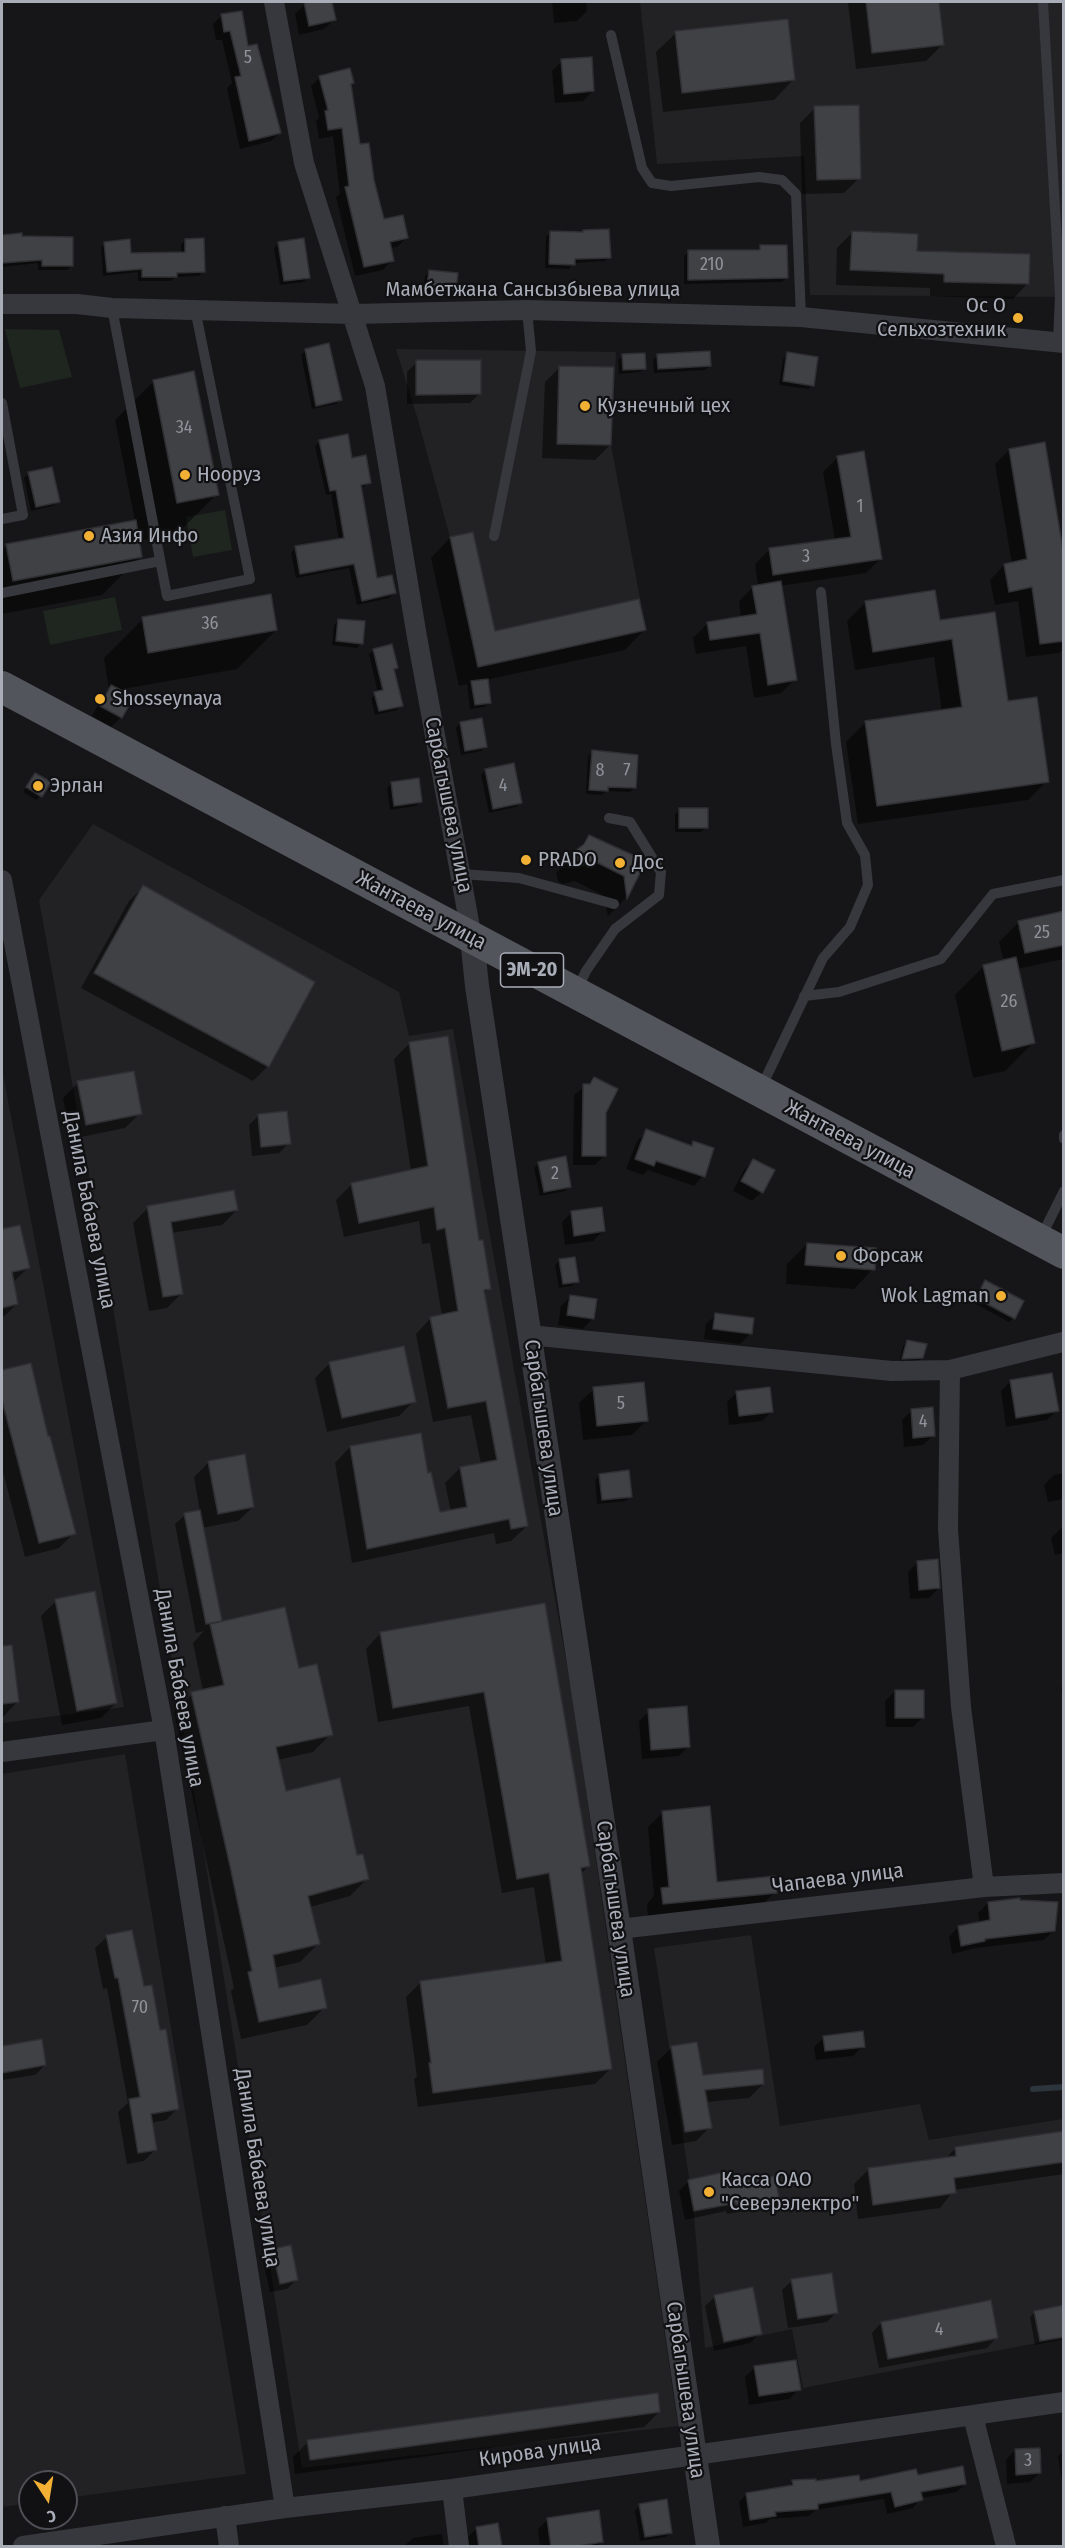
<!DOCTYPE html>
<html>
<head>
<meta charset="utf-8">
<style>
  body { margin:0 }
  #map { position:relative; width:1065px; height:2548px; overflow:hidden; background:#161618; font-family:"Fira Sans Condensed",sans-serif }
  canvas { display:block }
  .frame { position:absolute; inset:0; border:3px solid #a8adb8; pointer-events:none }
  .north { position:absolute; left:18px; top:2470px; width:60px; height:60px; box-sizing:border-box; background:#111113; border:2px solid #4d4f55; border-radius:50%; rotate:168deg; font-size:16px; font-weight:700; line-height:24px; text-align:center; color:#a8adb8 }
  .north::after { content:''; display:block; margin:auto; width:21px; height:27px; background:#f2b134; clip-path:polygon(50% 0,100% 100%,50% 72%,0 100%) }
</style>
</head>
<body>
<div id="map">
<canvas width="1065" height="2548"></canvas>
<div class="frame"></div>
<div class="north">С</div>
</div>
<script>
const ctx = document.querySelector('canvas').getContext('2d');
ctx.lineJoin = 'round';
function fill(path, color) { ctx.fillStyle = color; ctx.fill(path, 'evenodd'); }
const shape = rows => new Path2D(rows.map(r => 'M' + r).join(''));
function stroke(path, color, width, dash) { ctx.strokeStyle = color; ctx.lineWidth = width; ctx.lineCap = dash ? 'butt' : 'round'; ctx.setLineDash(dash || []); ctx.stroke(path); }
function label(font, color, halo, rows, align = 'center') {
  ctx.font = font + ' "Fira Sans Condensed",sans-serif'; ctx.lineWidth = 4.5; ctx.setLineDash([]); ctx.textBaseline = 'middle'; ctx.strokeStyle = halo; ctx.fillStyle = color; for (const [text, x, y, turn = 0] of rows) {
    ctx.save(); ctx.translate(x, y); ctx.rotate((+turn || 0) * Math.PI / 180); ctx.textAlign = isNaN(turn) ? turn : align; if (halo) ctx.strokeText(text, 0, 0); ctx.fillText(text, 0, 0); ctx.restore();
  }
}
fill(shape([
  [640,2,1063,2,1063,297,810,295,804,156,657,164],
  [396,349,616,352,611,445,646,630,478,667,450,537,418,420],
  [93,824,399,992,409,1036,453,1029,571,1688,678,2426,302,2468,203,1847,112,1302,39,900],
  [2,1069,124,1707,2,1723],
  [125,1754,246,2474,66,2498,66,2482,30,2482,30,2503,2,2507,2,1774],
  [751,1935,780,2126,920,2104,929,2140,1063,2119,1063,2338,803,2388,792,2329,705,2348,693,2204,654,1948]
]), '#222225');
fill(shape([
  [5,329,59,330,72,377,20,388],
  [225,510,232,550,193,557,186,517],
  [115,597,122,630,50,645,43,611]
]), '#1e261f');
fill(shape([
  [318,2,330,2,334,20,324,29,299,35,295,14,305,4],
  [552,2,586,2,587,11,577,21,554,23],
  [848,2,938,2,943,44,926,61,856,69],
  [222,15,246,48,280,133,271,141,240,149,227,88,232,83,222,40,216,40,213,24],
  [676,33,793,80,774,100,663,112,656,52],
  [562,61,593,91,583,101,555,103,552,71],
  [320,77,349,85,359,146,373,181,383,221,407,237,397,247,390,248,392,260,383,270,355,276,336,197,340,194,333,136,319,139,316,121,319,118,311,86],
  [815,108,859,178,844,193,802,194,800,123],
  [551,232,609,257,605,261,573,263,569,269,545,268,546,237],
  [852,233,916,252,1027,284,1013,299,930,296,930,288,836,285,837,248],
  [20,235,20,238,71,266,67,270,38,270,38,263,2,267,2,237],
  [185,240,203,271,199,276,175,277,171,281,138,281,138,272,103,276,101,248,105,243,130,254,181,254,181,245],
  [279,243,308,277,304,282,280,285,274,248],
  [760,247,787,277,782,282,684,284,684,256,689,252,755,252],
  [430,271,454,290,450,294,423,291,425,276],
  [306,351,341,400,336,404,312,409,301,355],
  [788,354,813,385,808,389,779,385,783,359],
  [622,356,645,368,640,372,619,374,618,360],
  [657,356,710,366,705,370,654,373,653,360],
  [417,362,480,393,470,403,407,404,407,372],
  [560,367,610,445,595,460,542,458,545,382],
  [154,381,217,494,178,533,138,541,141,556,102,595,2,614,2,551,7,545,135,521,115,420],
  [320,441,351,459,369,483,360,489,376,580,394,593,389,598,357,605,349,568,296,578,291,553,296,548,339,540,331,494,326,495,315,446],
  [1009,450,1064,574,1064,649,1059,653,1026,657,1018,601,995,605,990,580,1004,565,1012,564,995,464],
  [838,457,881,558,866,573,780,586,795,679,781,693,754,698,746,646,696,654,693,638,707,624,741,618,739,601,753,587,758,586,755,564,770,549,835,540,823,472],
  [29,473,58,501,53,506,31,511,24,478],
  [450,538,494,633,644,630,625,650,486,680,489,702,485,707,470,709,467,684,459,686,431,558],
  [866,602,939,621,1006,703,1047,781,1028,800,858,824,846,742,865,723,942,712,934,657,855,670,847,621],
  [143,619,276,630,237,669,117,690,121,717,111,727,92,716,102,697,109,689,104,658],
  [339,620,362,643,357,648,332,645,334,625],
  [374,650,396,667,393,671,401,705,397,710,375,715,371,698,378,693,369,654],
  [460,723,486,747,481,751,461,755,456,728],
  [593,752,635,788,630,792,606,791,602,795,586,794,588,756],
  [486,770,520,803,516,807,489,813,481,775],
  [35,775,41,796,36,800,23,792],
  [391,784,421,801,416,806,390,810,387,788],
  [680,809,706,828,701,832,675,832,675,814],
  [589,836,644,862,626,898,608,916,604,896,575,881,562,884,558,881,556,873],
  [144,886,268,1066,253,1081,81,988,129,901],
  [1064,913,1064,959,1017,969,1033,1043,1005,1071,973,1078,955,995,984,966,1004,962,999,942,1019,922],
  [409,1044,478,1242,489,1288,483,1295,527,1526,511,1541,496,1544,494,1533,352,1563,335,1463,350,1447,439,1514,451,1512,445,1483,460,1468,481,1464,471,1415,433,1422,416,1334,431,1318,442,1316,430,1243,422,1244,419,1221,344,1237,336,1200,352,1184,411,1171,394,1059],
  [594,1079,605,1113,605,1155,595,1165,573,1165,574,1095],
  [78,1083,140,1113,125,1128,71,1139,63,1098],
  [259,1115,289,1143,279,1153,252,1156,249,1125],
  [647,1131,689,1147,694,1143,703,1176,694,1186,648,1170,643,1175,626,1169,637,1141],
  [753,1160,762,1192,752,1201,733,1191,744,1170],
  [539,1163,570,1186,565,1191,540,1196,534,1168],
  [148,1208,237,1210,222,1225,171,1233,182,1293,167,1308,149,1311,133,1223],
  [572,1212,603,1231,593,1241,565,1245,562,1222],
  [2,1223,3,1230,28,1268,12,1283,17,1304,2,1318],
  [807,1244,873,1269,854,1289,786,1284,787,1264],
  [560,1260,577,1281,572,1286,559,1288,555,1265],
  [986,1282,1014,1318,1009,1322,972,1302],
  [571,1296,592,1319,583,1329,558,1325,561,1306],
  [716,1315,750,1334,740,1344,704,1339,706,1324],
  [907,1341,922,1358,917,1362,899,1363,903,1346],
  [330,1363,414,1401,399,1416,327,1432,315,1378],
  [30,1365,47,1438,74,1533,59,1548,25,1557,2,1468,2,1372],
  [1010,1382,1057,1410,1047,1420,1006,1427,1001,1391],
  [594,1389,647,1420,632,1435,583,1440,579,1403],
  [736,1393,771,1412,762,1421,729,1425,727,1402],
  [912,1410,933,1436,923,1445,904,1447,902,1420],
  [209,1462,253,1507,238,1521,202,1528,220,1620,217,1624,297,1670,331,1734,313,1752,278,1760,285,1792,356,1857,368,1878,350,1896,310,1907,318,1944,300,1962,274,1968,278,1990,325,2007,307,2025,241,2039,231,1991,234,1988,174,1712,192,1694,203,1691,193,1643,204,1631,196,1633,175,1524,185,1515,200,1512,194,1477],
  [1064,1473,1064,1499,1048,1502,1044,1485,1054,1475],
  [599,1476,630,1496,626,1501,597,1504,595,1480],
  [1061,1528,1064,1528,1064,1553,1055,1555,1051,1538],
  [918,1562,939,1588,929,1598,910,1599,908,1572],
  [56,1601,116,1703,101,1718,62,1725,41,1616],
  [543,1605,589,1865,581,1874,610,2069,595,2084,418,2107,414,2079,417,2077,406,1997,421,1982,546,1965,534,1887,502,1893,469,1706,378,1722,366,1649,380,1634],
  [12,1653,17,1702,2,1718,2,1654],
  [1064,1684,1064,1703,1063,1703,1061,1687],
  [895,1691,923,1717,913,1727,886,1727,885,1701],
  [649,1711,689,1746,679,1756,642,1759,639,1721],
  [663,1812,715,1884,775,1892,760,1907,648,1918,647,1904,654,1896,648,1827],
  [988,1903,1054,1930,1044,1940,976,1948,952,1954,949,1937,958,1927,980,1924,978,1913],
  [107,1937,143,1988,159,2032,177,2109,166,2120,151,2123,156,2149,144,2161,127,2164,118,2112,128,2103,107,1988,103,1989,95,1948],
  [824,2037,863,2046,853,2056,816,2060,814,2047],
  [41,2040,45,2065,35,2075,2,2080,2,2047],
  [671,2048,701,2077,763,2084,749,2098,706,2102,710,2127,696,2141,672,2145,657,2062],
  [1064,2133,1064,2174,954,2190,940,2208,858,2219,854,2184,869,2169,945,2159,955,2149],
  [688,2182,726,2186,778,2197,768,2207,727,2214,726,2211,685,2220,679,2191],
  [273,2251,297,2279,287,2289,270,2292,263,2261],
  [792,2281,837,2312,827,2322,788,2328,782,2290],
  [715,2297,760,2333,750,2343,714,2351,705,2306],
  [1064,2307,1064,2339,1035,2345,1030,2317,1035,2312],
  [881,2323,996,2338,987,2348,879,2368,872,2333],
  [755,2367,799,2389,789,2399,749,2405,745,2377],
  [659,2412,644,2427,295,2474,293,2457,308,2442],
  [1015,2450,1040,2473,1030,2482,1007,2484,1006,2460],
  [1064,2451,1064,2478,1061,2478,1058,2456],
  [917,2477,965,2484,957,2492,921,2498,913,2508,887,2514,884,2499,815,2510,809,2516,770,2519,766,2523,743,2527,739,2502,747,2494,787,2487,793,2482,859,2482],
  [640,2506,671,2532,666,2537,640,2541,635,2510],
  [548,2519,602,2542,597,2546,540,2546,538,2529],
  [477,2528,500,2546,469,2546,467,2538],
  [442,2534,444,2546,404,2546,413,2538]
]), '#0007');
stroke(shape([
  [1033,2089,1064,2087]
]), '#2c353c', 6);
const building = shape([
  [304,2,332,2,336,20,309,26,304,2],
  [866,2,939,2,944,45,872,53,866,2],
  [242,11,248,46,257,44,281,133,249,141,235,77,241,76,230,31,224,32,221,14,242,11],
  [788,19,795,80,682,93,675,31,788,19],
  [592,57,594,91,564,94,561,59,592,57],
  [350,68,354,83,351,84,360,144,369,143,374,180,384,219,403,215,408,238,390,242,394,261,364,267,345,187,349,186,342,128,328,130,325,111,328,110,319,76,350,68],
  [859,105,861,179,817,180,814,106,859,105],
  [609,229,611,258,575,259,575,265,549,264,550,231,583,232,583,230,609,229],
  [852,231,918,234,917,251,1030,254,1029,284,944,282,944,274,850,270,852,231],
  [22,233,22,236,73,237,73,266,42,266,42,260,2,263,2,235,22,233],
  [204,238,205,272,177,273,177,277,142,277,142,269,107,272,104,242,130,239,131,253,185,252,185,239,204,238],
  [304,238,310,278,284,281,278,242,304,238],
  [760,245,787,245,788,278,688,280,688,250,760,250,760,245],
  [429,270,458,273,456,290,427,287,429,270],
  [329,343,342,400,316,406,305,349,329,343],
  [710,351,711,366,658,369,657,354,710,351],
  [787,352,818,357,814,386,783,381,787,352],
  [645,353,646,369,623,370,622,354,645,353],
  [416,360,481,360,481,394,416,395,416,360],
  [559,366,614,367,611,445,557,444,559,366],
  [194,371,219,495,177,503,153,380,194,371],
  [348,434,352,458,366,455,371,483,361,485,377,578,392,575,396,593,362,601,354,564,300,574,295,546,344,538,336,490,330,491,319,440,348,434],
  [1045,442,1064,556,1064,641,1040,644,1032,587,1009,592,1004,564,1027,559,1009,449,1045,442],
  [864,451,882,559,773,575,769,548,851,537,837,456,864,451],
  [52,467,60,502,36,507,28,472,52,467],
  [136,520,142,557,13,581,6,544,136,520],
  [473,532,495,631,639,599,646,630,478,667,450,537,473,532],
  [781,581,797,680,768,685,760,633,710,640,707,622,757,614,752,586,781,581],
  [935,590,940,620,995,612,1008,701,1037,697,1049,782,877,806,865,721,962,707,952,639,873,652,865,601,935,590],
  [271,594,277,630,148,653,142,617,271,594],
  [338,619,365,621,363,644,336,641,338,619],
  [392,644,398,668,394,669,403,706,379,711,374,692,383,690,373,649,392,644],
  [488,679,491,703,475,705,471,681,488,679],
  [111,685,129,694,126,700,131,702,122,718,100,706,111,685],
  [482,718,487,747,465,751,460,722,482,718],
  [592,750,638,755,636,788,608,787,608,791,589,790,592,750],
  [514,763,522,803,493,809,485,769,514,763],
  [35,773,51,782,42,797,26,787,35,773],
  [419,778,422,802,394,806,391,782,419,778],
  [679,808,708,808,708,828,679,828,679,808],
  [589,835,646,861,627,899,624,876,596,862,582,865,577,861,575,851,584,844,589,835],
  [143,885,315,982,269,1067,94,973,143,885],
  [1064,911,1064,945,1025,953,1018,921,1064,911],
  [1016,957,1035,1043,1002,1051,983,965,1016,957],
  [448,1036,479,1240,483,1240,491,1289,484,1290,528,1526,511,1529,509,1519,367,1549,350,1446,421,1433,428,1473,431,1472,440,1512,467,1507,460,1467,497,1460,486,1401,448,1408,430,1317,458,1311,445,1228,437,1230,434,1207,359,1223,351,1183,428,1166,409,1042,448,1036],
  [134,1071,142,1114,86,1125,77,1081,134,1071],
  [594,1077,618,1089,606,1113,606,1156,582,1156,583,1084,590,1084,594,1077],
  [287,1111,291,1144,261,1147,258,1114,287,1111],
  [646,1129,692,1146,693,1141,714,1148,705,1177,656,1161,654,1166,635,1159,646,1129],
  [566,1156,571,1187,544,1192,538,1162,566,1156],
  [753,1159,775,1170,763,1193,741,1181,753,1159],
  [234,1190,238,1210,171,1222,183,1294,163,1297,147,1206,234,1190],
  [602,1207,605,1231,574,1236,571,1211,602,1207],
  [20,1225,30,1268,12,1272,18,1304,2,1308,2,1229,20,1225],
  [807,1243,876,1248,875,1270,805,1265,807,1243],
  [575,1257,579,1282,563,1284,559,1259,575,1257],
  [985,1280,1024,1301,1015,1319,976,1298,985,1280],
  [570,1295,597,1299,594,1319,567,1315,570,1295],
  [715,1313,754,1318,752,1334,713,1329,715,1313],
  [907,1340,927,1344,923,1358,902,1359,907,1340],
  [404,1346,416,1402,342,1418,329,1362,404,1346],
  [31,1363,48,1436,50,1436,76,1534,39,1543,2,1400,2,1370,31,1363],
  [1052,1373,1059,1411,1016,1418,1010,1380,1052,1373],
  [644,1382,648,1421,597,1426,593,1387,644,1382],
  [770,1387,773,1412,739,1416,736,1391,770,1387],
  [933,1407,935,1436,913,1438,911,1409,933,1407],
  [245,1454,254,1507,218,1514,208,1461,245,1454],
  [629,1470,632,1497,602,1500,599,1474,629,1470],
  [200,1510,222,1621,206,1624,184,1513,200,1510],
  [938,1559,940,1588,919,1590,917,1561,938,1559],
  [95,1591,117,1703,77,1711,55,1599,95,1591],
  [545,1603,590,1866,581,1868,612,2069,433,2093,429,2063,431,2063,420,1981,562,1961,549,1873,517,1879,484,1692,393,1708,380,1632,545,1603],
  [285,1607,299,1668,317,1664,333,1735,276,1747,286,1791,340,1778,357,1855,363,1854,369,1879,308,1896,320,1944,273,1955,279,1988,321,1979,327,2008,259,2022,248,1972,252,1971,230,1866,191,1692,224,1685,210,1624,285,1607],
  [12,1645,19,1702,2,1704,2,1646,12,1645],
  [895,1690,924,1690,924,1718,895,1718,895,1690],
  [687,1706,690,1747,651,1750,648,1709,687,1706],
  [710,1806,717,1882,775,1876,777,1893,663,1904,661,1888,669,1887,662,1811,710,1806],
  [1020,1898,1020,1900,1058,1902,1055,1931,985,1939,985,1941,961,1946,958,1926,990,1920,988,1902,1020,1898],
  [132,1930,144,1986,152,1985,160,2030,166,2029,179,2109,151,2114,157,2150,138,2153,129,2099,140,2097,118,1978,115,1978,106,1935,132,1930],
  [863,2031,865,2047,825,2051,823,2036,863,2031],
  [42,2039,46,2065,2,2073,2,2046,42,2039],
  [697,2042,703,2075,763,2069,764,2084,705,2090,712,2128,685,2132,671,2046,697,2042],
  [1064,2131,1064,2162,954,2178,956,2193,873,2205,868,2168,956,2156,955,2147,1064,2131],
  [724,2172,727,2184,775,2176,779,2198,736,2205,736,2203,694,2211,688,2180,724,2172],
  [291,2245,298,2280,280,2284,272,2249,291,2245],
  [832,2273,838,2313,798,2319,791,2279,832,2273],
  [753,2287,762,2334,724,2342,714,2295,753,2287],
  [991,2300,998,2338,888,2359,881,2322,991,2300],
  [1064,2305,1064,2337,1040,2341,1034,2311,1064,2305],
  [796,2360,801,2390,759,2396,754,2366,796,2360],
  [658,2393,660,2412,310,2460,307,2440,658,2393],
  [1040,2448,1041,2473,1016,2475,1015,2449,1040,2448],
  [963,2466,966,2484,921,2492,923,2500,895,2507,891,2492,818,2504,818,2509,775,2512,776,2516,750,2520,746,2493,793,2485,792,2480,816,2479,816,2481,859,2475,860,2481,916,2469,918,2475,963,2466],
  [667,2499,672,2533,645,2537,639,2504,667,2499],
  [599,2510,603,2542,573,2547,551,2547,547,2518,599,2510],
  [498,2523,502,2547,479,2547,476,2527,498,2523]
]);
fill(building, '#404145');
stroke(building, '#303034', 1.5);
stroke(shape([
  [1043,2,1060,295,1058,342],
  [611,35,642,168,652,183,671,186,759,177,782,180,796,194,801,317],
  [112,308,167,596,250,579,195,309],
  [2,403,23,515,2,519],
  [494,536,531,351,527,310],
  [2,593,160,561],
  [461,874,519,878,614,904],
  [577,990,586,971,615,929,659,895,661,872,630,822,609,818],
  [804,996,839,992,941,959,993,894,1064,880],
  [761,1088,823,958,850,927,868,885,865,855,847,823,836,744,821,592],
  [1064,1135,1064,1139],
  [1041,1237,1064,1191]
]), '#37383d', 10);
stroke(shape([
  [274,2,304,163,375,386,417,637,472,938],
  [2,304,77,304,112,308,353,314,527,310,801,317,1064,343],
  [2,880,164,1730,285,2508],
  [529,1335,892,1371,950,1370,1063,1342],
  [950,1370,948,1529,961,1707,984,1887],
  [2,1752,164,1730],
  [619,1929,984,1887,1064,1883],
  [973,2416,1006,2546],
  [452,2489,459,2546],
  [225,2516,229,2546],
  [23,2546,285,2508,452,2489,695,2455,1064,2402]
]), '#37383d', 20);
stroke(shape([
  [472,938,477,986,619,1929,708,2546]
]), '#37383d', 24);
stroke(shape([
  [2,687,1064,1253]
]), '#53555c', 32);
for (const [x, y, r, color] of [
  [1018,318,6,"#f2b134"],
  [585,406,6,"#f2b134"],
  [185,475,6,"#f2b134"],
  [89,536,6,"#f2b134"],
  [100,699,6,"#f2b134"],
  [38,786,6,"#f2b134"],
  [526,860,6,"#f2b134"],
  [620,863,6,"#f2b134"],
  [841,1256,6,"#f2b134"],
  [1001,1296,6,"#f2b134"],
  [709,2192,6,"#f2b134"]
]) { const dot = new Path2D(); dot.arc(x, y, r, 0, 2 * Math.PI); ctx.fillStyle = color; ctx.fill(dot); stroke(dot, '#111113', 2); }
label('18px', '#8e929b', null, [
  ["5",248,58],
  ["210",712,265],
  ["34",184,428],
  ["1",860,507],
  ["3",806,557],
  ["36",210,624],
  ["8",600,771],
  ["7",627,771],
  ["4",503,786],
  ["25",1042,933],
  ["26",1009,1002],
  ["2",555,1174],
  ["5",621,1404],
  ["4",923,1422],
  ["70",140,2008],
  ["4",939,2330],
  ["3",1028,2461]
]);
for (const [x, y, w] of [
  [532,970,63]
]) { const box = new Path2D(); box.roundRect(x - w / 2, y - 17, w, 34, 4.5); ctx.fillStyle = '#111113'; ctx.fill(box); stroke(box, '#a8adb8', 1.5); }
label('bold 20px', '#a8adb8', null, [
  ["ЭМ-20",532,970]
]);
label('21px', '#a8adb8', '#111113', [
  ["Мамбетжана Сансызбыева улица",533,290],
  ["Сарбагышева улица",448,805,79],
  ["Жантаева улица",421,911,28],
  ["Жантаева улица",850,1140,28],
  ["Данила Бабаева улица",89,1210,79],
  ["Сарбагышева улица",543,1428,82],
  ["Данила Бабаева улица",179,1688,80],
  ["Чапаева улица",838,1879,-7],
  ["Сарбагышева улица",615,1909,82],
  ["Данила Бабаева улица",257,2168,81],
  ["Сарбагышева улица",685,2390,82],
  ["Кирова улица",540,2452,-8]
]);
label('21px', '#a8adb8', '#111113', [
  ["Ос О",1006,306,"right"],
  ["Сельхозтехник",1006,330,"right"],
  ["Кузнечный цех",597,406],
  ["Нооруз",197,475],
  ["Азия Инфо",101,536],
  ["Shosseynaya",112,699],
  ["Эрлан",50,786],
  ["PRADO",538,860],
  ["Дос",632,863],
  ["Форсаж",853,1256],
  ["Wok Lagman",989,1296,"right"],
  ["Касса ОАО",721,2180],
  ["\"Северэлектро\"",721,2204]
], 'left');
</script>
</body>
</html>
